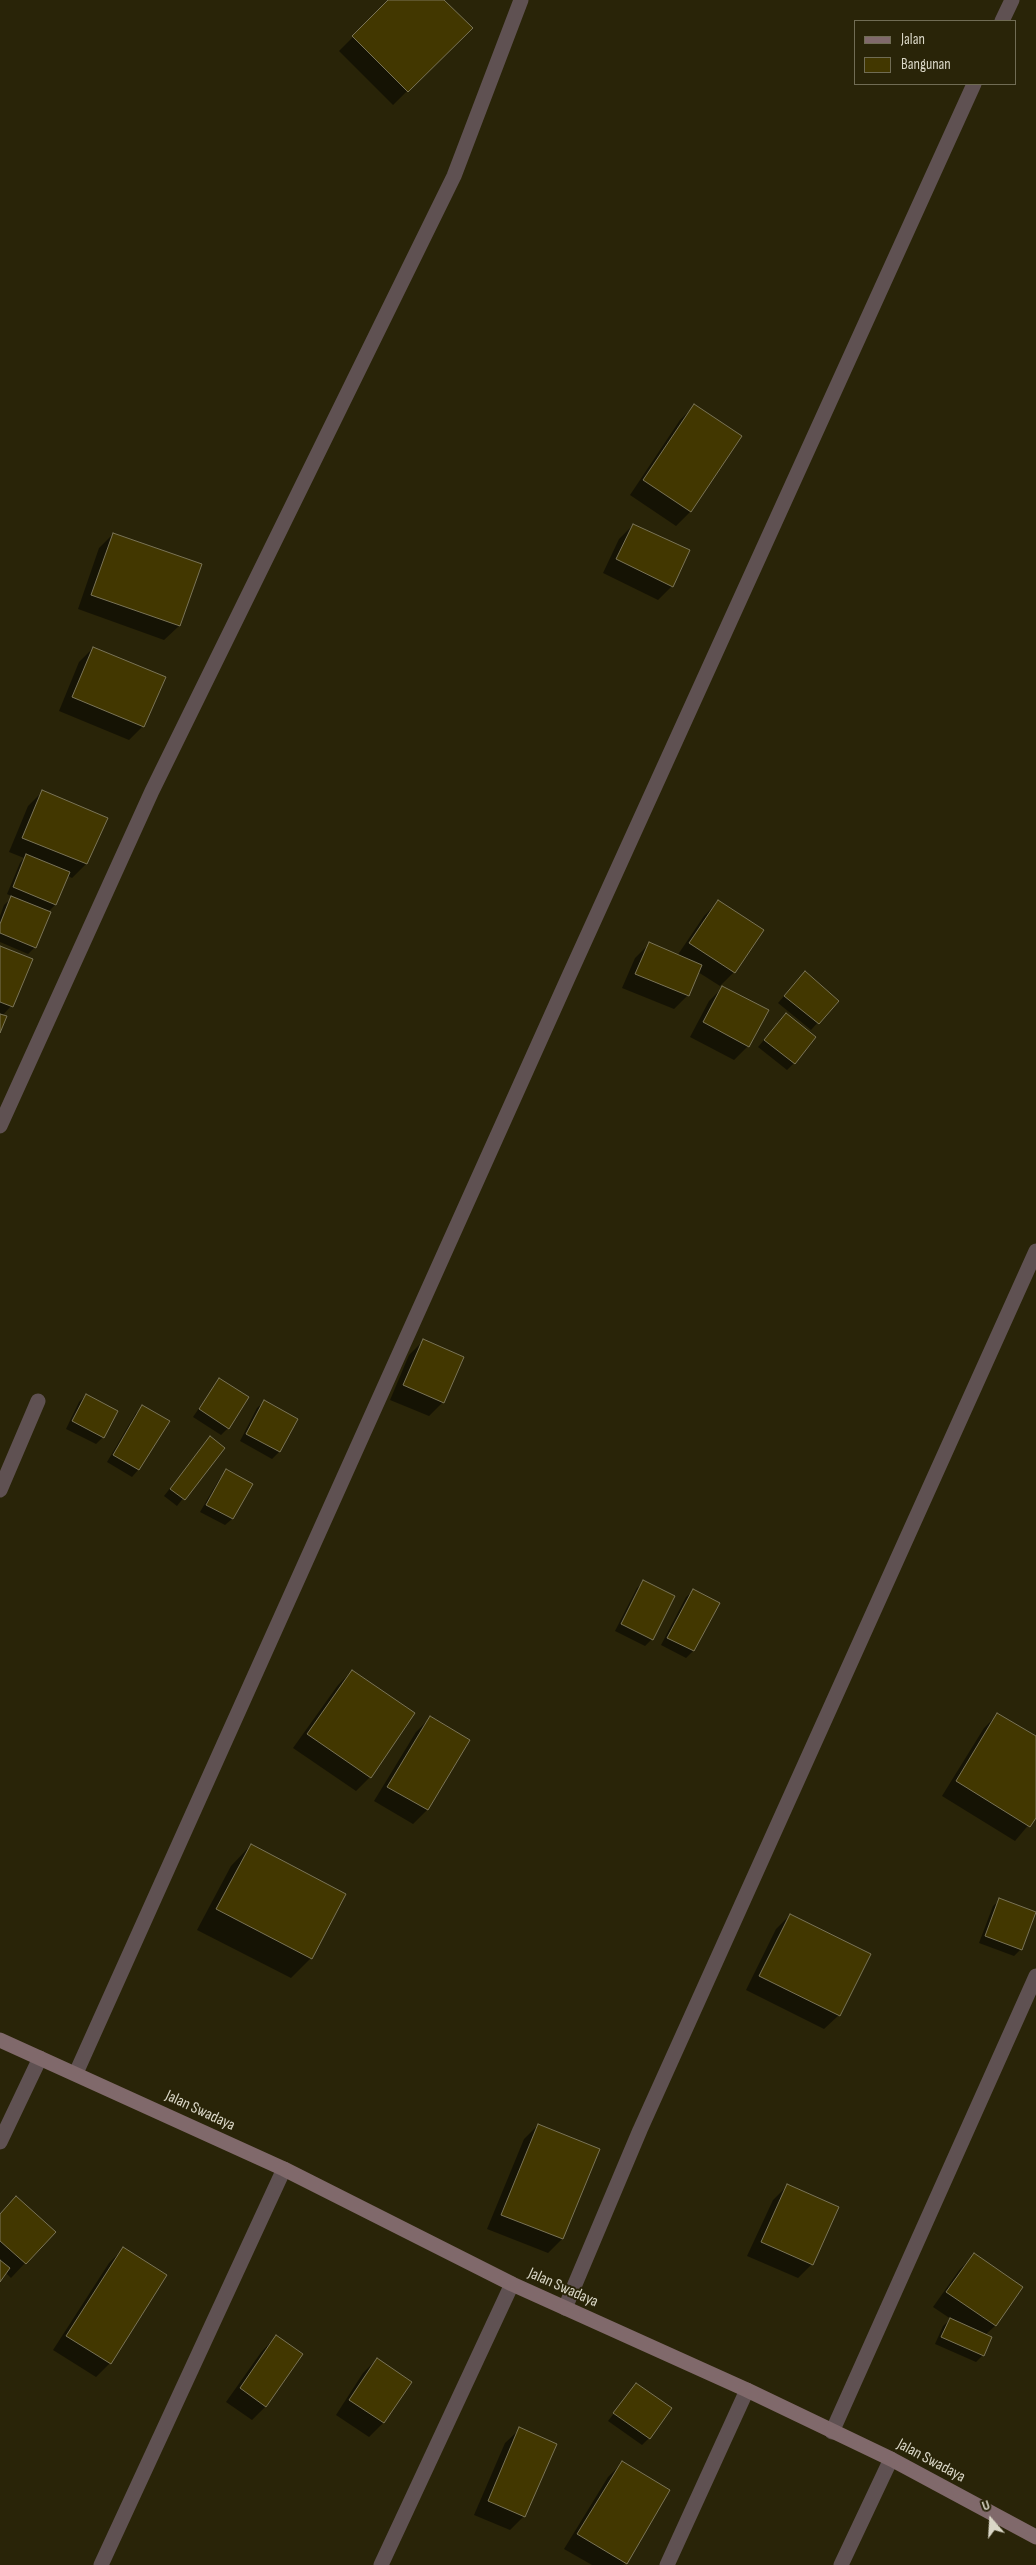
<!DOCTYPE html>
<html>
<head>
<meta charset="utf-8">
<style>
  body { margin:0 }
  #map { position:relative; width:1036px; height:2565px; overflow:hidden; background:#292408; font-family:"Sofia Sans Condensed",sans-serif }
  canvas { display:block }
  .legend { position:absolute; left:854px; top:20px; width:162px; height:65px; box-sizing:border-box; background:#292408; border:1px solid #706c54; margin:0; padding:6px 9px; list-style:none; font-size:15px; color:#dad7c7 }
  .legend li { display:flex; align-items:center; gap:10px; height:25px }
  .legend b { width:25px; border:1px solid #706c54 }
  .north { position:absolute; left:966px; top:2495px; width:50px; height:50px; -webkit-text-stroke:4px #292408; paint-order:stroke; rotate:341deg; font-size:14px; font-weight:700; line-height:20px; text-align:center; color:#dad7c7 }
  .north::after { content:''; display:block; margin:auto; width:18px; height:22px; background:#dad7c7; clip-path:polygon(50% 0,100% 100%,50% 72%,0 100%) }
</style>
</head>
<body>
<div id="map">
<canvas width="1036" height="2565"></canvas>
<ul class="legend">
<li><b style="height:6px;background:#80696b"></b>Jalan</li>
<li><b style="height:14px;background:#423700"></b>Bangunan</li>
</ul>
<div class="north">U</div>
</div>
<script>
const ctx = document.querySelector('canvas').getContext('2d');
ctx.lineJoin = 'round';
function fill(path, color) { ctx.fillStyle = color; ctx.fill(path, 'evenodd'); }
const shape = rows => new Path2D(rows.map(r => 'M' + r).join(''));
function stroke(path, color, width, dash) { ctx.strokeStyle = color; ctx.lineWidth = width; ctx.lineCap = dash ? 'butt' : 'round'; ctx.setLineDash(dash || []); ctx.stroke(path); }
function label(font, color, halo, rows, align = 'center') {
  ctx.font = font + ' "Sofia Sans Condensed",sans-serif'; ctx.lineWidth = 4; ctx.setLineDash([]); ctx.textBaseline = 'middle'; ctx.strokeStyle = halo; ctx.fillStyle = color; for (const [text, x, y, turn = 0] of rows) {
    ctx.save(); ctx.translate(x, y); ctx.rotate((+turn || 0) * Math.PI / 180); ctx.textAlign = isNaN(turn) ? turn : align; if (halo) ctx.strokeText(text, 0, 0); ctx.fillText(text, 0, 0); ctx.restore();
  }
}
fill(shape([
  [390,0,443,0,471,28,393,105,339,51],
  [694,406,741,437,690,512,676,526,630,495,680,420],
  [633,525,672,586,658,600,603,573,619,539],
  [113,534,200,565,179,626,164,640,78,609,99,548],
  [93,648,143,726,129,740,59,711,79,662],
  [42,792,86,864,72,878,68,876,55,905,48,912,35,947,28,954,0,942,0,916,4,905,13,897,7,894,20,863,24,858,9,852,28,806],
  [718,902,762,930,734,972,720,986,698,972,688,995,674,1009,622,988,635,958,649,944,677,956,704,916],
  [0,948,11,1006,2,1016,0,1030],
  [798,980,837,1001,811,1030,778,1003],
  [723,987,748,1046,734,1060,690,1037,709,1001],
  [786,1014,794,1063,787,1070,758,1047],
  [423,1341,443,1402,429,1416,390,1400,409,1355],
  [219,1379,228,1428,221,1435,193,1417],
  [86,1395,103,1437,96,1444,66,1429,79,1402],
  [264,1402,296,1419,279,1452,272,1459,240,1441,257,1408],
  [143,1406,138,1470,132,1477,107,1462,136,1413],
  [210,1438,223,1448,177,1506,164,1496],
  [227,1471,251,1484,232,1519,225,1525,200,1512,220,1478],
  [644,1581,652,1639,645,1646,615,1631,637,1588],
  [693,1591,693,1651,686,1658,661,1645,686,1597],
  [352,1671,414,1714,370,1777,356,1791,293,1748,338,1685],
  [998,1714,1036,1738,1036,1816,1015,1841,942,1796,984,1728],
  [430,1718,468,1741,427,1810,413,1824,374,1801,416,1732],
  [251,1845,311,1958,291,1978,197,1930,231,1866],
  [1000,1900,1021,1949,1014,1956,979,1943,993,1906],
  [790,1915,869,1955,839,2015,824,2029,746,1990,776,1929],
  [538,2125,598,2149,562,2239,548,2253,487,2229,524,2139],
  [787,2186,812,2264,798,2278,747,2256,773,2200],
  [0,2214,54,2232,11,2278,5,2272,0,2280],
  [123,2249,110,2363,96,2377,53,2350,109,2263],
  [974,2255,1022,2288,995,2326,985,2335,983,2355,976,2362,935,2344,943,2326,951,2319,933,2307,960,2269],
  [276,2337,266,2406,252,2420,226,2402,262,2351],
  [377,2359,411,2382,383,2423,369,2437,336,2415,363,2373],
  [636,2385,649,2438,642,2445,608,2421],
  [520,2429,524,2516,510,2530,474,2515,505,2443],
  [622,2463,626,2563,623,2565,592,2565,564,2549,608,2477]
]), '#0007');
const building = shape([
  [388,0,444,0,473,28,408,92,352,36,388,0],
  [694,404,742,436,691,512,643,480,694,404],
  [633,524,690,550,673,587,616,559,633,524],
  [113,533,202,564,180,626,91,595,113,533],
  [93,647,166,677,144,727,72,697,93,647],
  [42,790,108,818,87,864,22,838,42,790],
  [26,854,70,872,56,905,13,887,26,854],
  [11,896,51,912,36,948,0,933,0,924,11,896],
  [718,900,764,930,735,973,689,943,718,900],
  [649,942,702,965,689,996,635,974,649,942],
  [0,946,33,959,13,1007,0,1002,0,946],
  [805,971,839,1001,819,1024,784,996,805,971],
  [722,986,769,1010,749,1047,703,1022,722,986],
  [786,1013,816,1037,795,1064,764,1040,786,1013],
  [0,1014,7,1016,0,1033,0,1014],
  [423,1339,464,1357,444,1403,403,1385,423,1339],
  [219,1378,249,1397,229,1429,199,1409,219,1378],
  [86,1394,118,1411,104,1438,72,1421,86,1394],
  [264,1400,298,1419,280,1452,246,1434,264,1400],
  [142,1405,170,1421,139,1470,113,1455,142,1405],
  [210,1436,225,1448,185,1500,170,1489,210,1436],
  [226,1469,253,1484,233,1519,206,1505,226,1469],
  [643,1580,675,1596,653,1640,621,1624,643,1580],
  [693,1589,720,1603,694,1651,667,1638,693,1589],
  [352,1670,415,1713,371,1778,307,1734,352,1670],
  [997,1713,1036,1736,1036,1818,1030,1827,956,1781,997,1713],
  [430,1716,470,1740,428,1810,387,1787,430,1716],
  [251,1844,346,1894,312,1959,216,1909,251,1844],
  [999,1898,1036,1912,1022,1950,985,1936,999,1898],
  [790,1914,871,1954,840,2016,759,1976,790,1914],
  [538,2124,600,2149,563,2239,501,2215,538,2124],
  [787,2184,839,2207,813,2265,761,2242,787,2184],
  [16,2196,56,2232,26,2264,0,2241,0,2214,16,2196],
  [123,2247,167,2275,111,2364,66,2336,123,2247],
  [974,2253,1023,2287,996,2326,946,2292,974,2253],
  [0,2260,10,2268,0,2282,0,2260],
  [950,2318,992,2337,984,2356,941,2337,950,2318],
  [276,2335,303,2354,266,2407,240,2388,276,2335],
  [377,2358,412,2382,384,2423,349,2400,377,2358],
  [636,2383,672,2408,650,2439,613,2413,636,2383],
  [519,2427,557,2444,525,2517,488,2501,519,2427],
  [622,2461,670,2490,627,2564,577,2534,622,2461]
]);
fill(building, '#423700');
stroke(building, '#7a7457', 1);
stroke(shape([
  [1002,21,1012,0],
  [0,1126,152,791,454,176,521,0],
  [0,1490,38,1401],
  [76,2073,568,978,974,84],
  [0,2142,40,2058],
  [565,2308,640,2130,1036,1251],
  [832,2432,1036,1976],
  [101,2565,284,2169],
  [381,2565,512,2284],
  [667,2565,747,2390],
  [841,2565,891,2459]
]), '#5f5152', 15);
stroke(shape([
  [0,2040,284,2169,512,2284,747,2390,891,2459,1036,2537]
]), '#80696b', 15);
label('16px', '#dad7c7', '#292408', [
  ["Jalan Swadaya",200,2111,25],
  ["Jalan Swadaya",563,2288,24],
  ["Jalan Swadaya",931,2461,28]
]);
</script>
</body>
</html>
